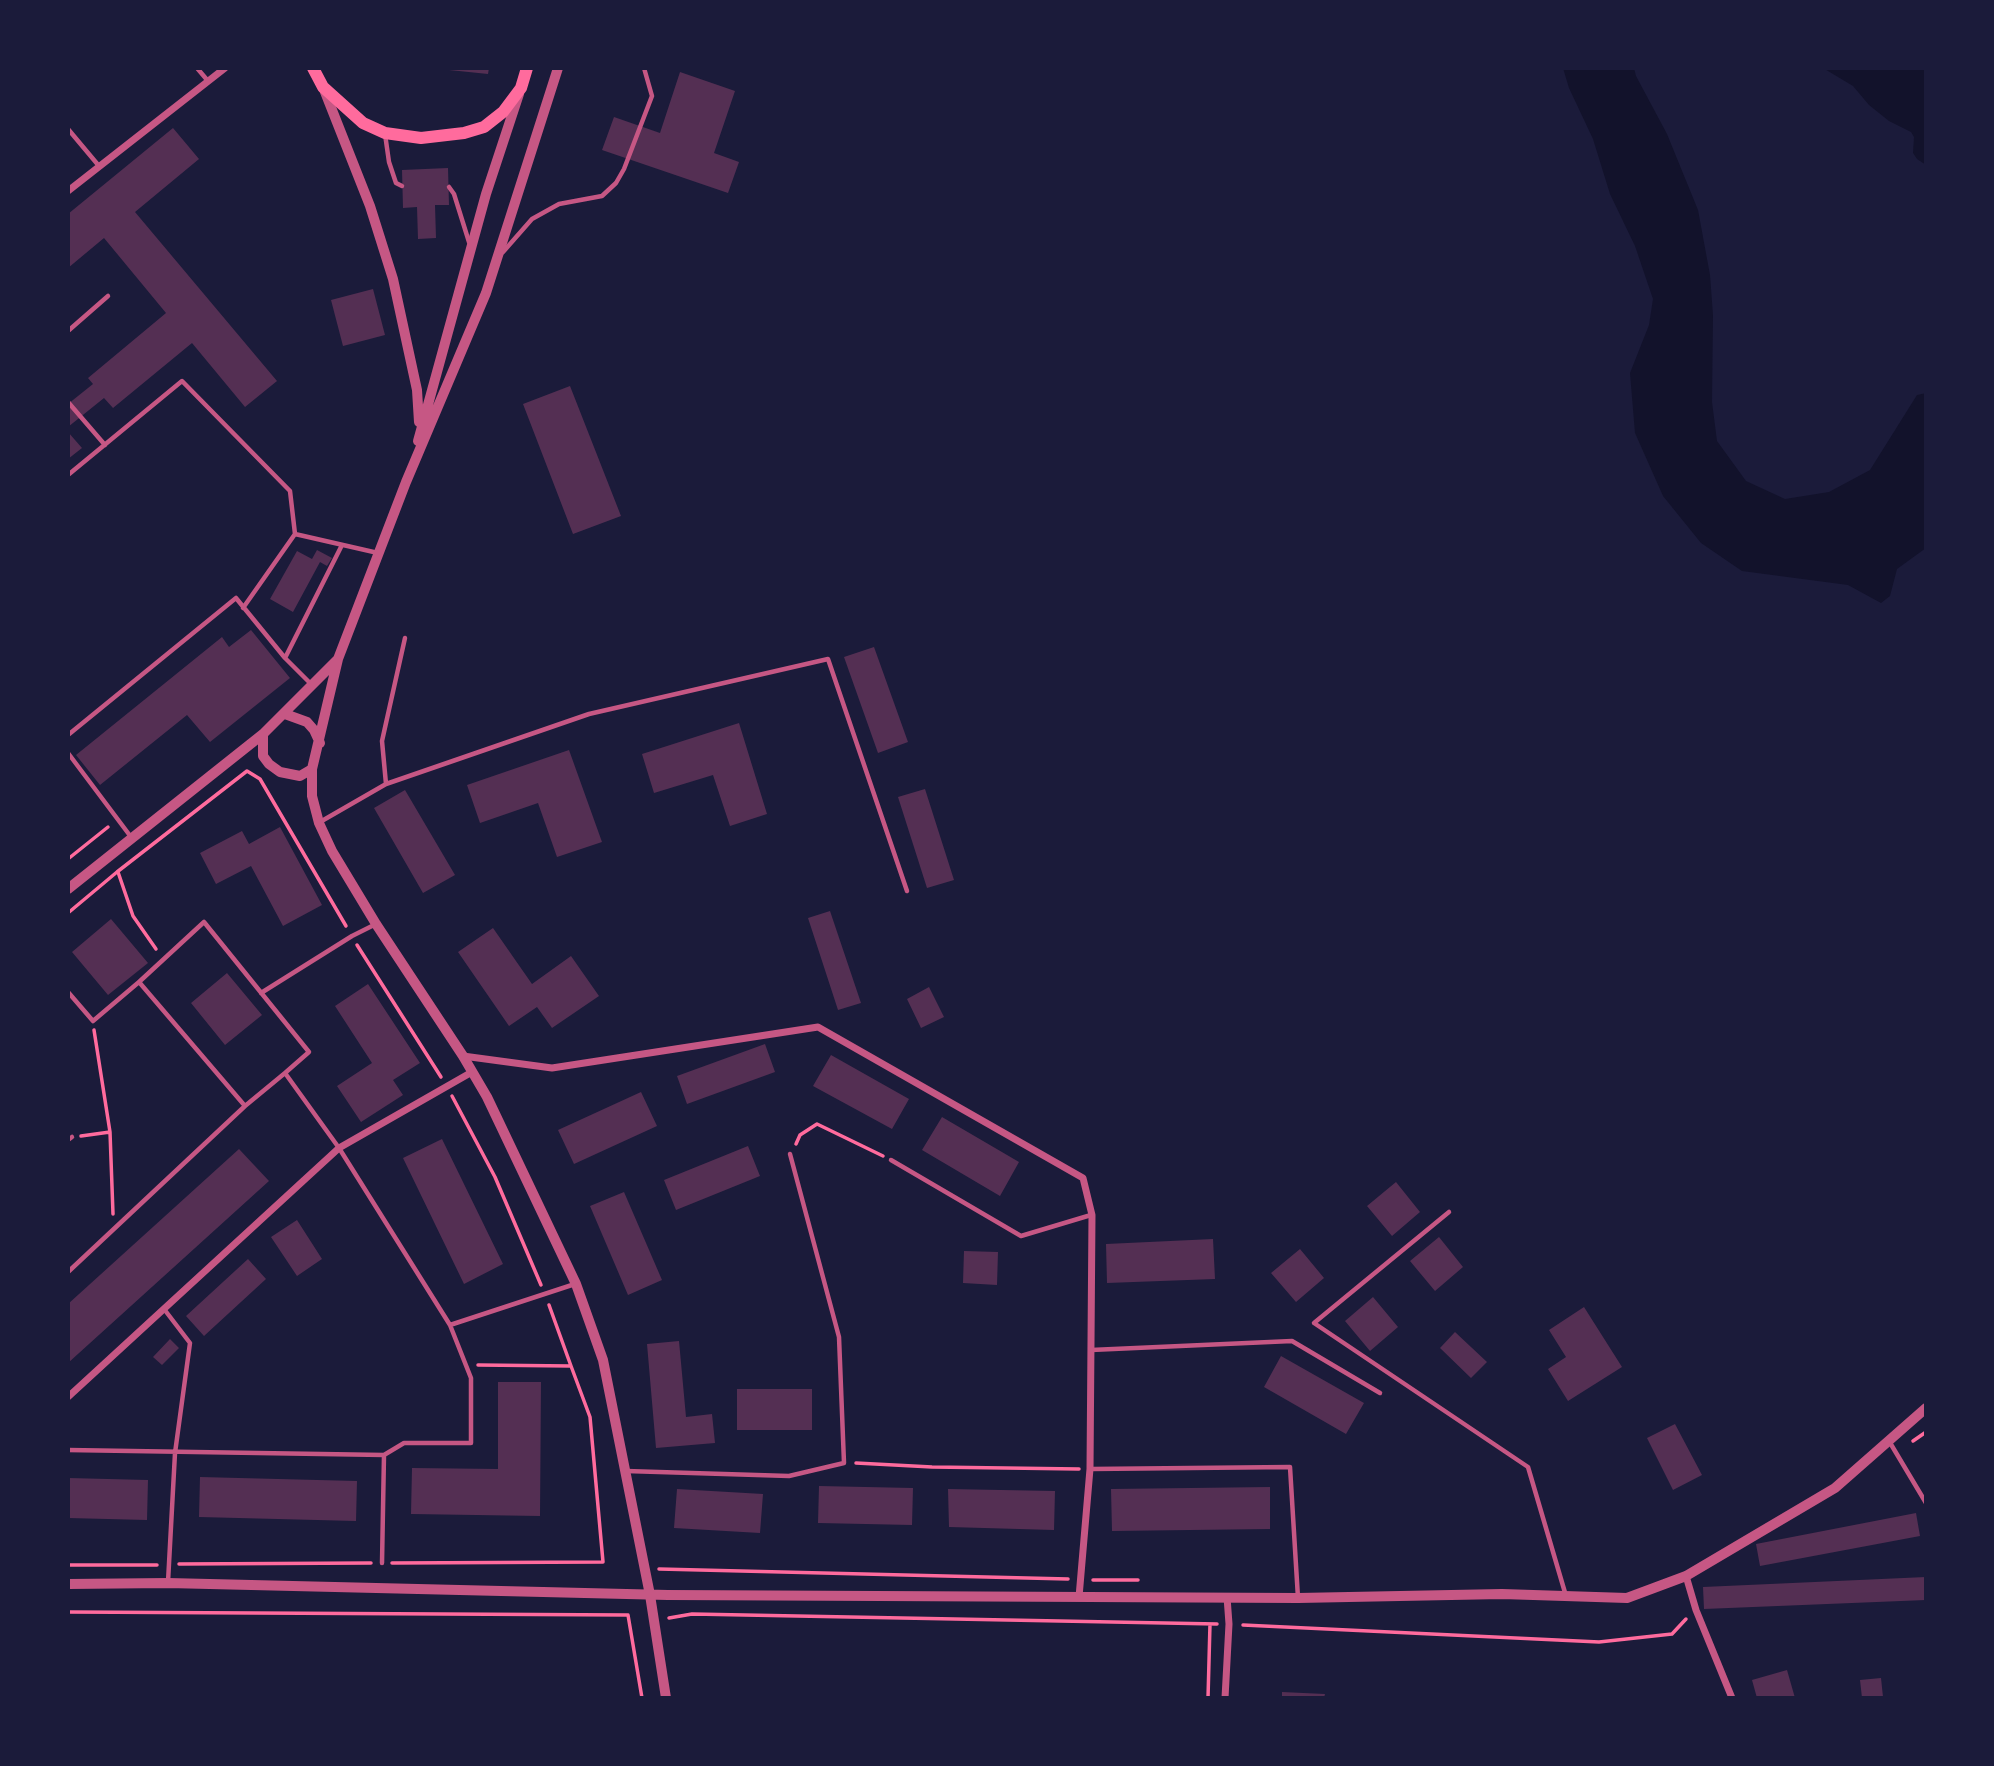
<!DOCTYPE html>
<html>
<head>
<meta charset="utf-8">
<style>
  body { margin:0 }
  #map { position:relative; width:1994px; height:1766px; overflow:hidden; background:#1b1b3a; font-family:"Source Sans 3",sans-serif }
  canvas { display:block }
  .frame { position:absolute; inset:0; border:70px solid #1b1b3a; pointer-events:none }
</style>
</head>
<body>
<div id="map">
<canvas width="1994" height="1766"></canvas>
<div class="frame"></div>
</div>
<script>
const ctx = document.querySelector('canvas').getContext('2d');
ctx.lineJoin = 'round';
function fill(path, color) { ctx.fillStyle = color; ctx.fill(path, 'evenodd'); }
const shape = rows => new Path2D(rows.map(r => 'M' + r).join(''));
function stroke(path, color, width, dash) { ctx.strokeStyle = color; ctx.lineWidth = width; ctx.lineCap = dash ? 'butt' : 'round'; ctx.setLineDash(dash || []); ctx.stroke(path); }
fill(shape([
  [1563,68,1634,68,1636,76,1667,134,1698,210,1710,275,1713,315,1712,402,1717,441,1746,481,1785,499,1829,492,1870,470,1917,395,1926,393,1926,548,1897,569,1890,596,1881,603,1848,585,1742,571,1701,543,1663,496,1635,433,1630,373,1649,325,1653,299,1635,246,1610,194,1593,139,1569,88],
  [1823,68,1926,68,1926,165,1917,159,1913,153,1914,137,1911,132,1889,121,1869,105,1853,86]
]), '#12122b');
fill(shape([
  [449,68,489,68,488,74,449,70],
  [680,72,735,91,714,153,739,162,728,193,602,150,614,117,660,133],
  [173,128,199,159,135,212,277,381,245,407,192,343,113,408,104,398,68,427,68,404,93,384,88,378,166,313,104,238,68,268,68,214],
  [448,168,449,205,435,205,436,238,418,239,417,207,403,208,402,170],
  [373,289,385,335,343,346,331,300],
  [570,386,621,516,573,534,523,404],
  [68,432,82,448,68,459],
  [317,550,332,558,327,566,320,562,293,612,270,599,297,551,312,559],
  [251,630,290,678,210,742,187,715,100,785,76,755,222,637,229,647],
  [874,647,908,742,878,753,844,657],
  [739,723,767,814,730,826,713,775,654,793,642,754],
  [569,750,602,842,557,857,538,803,480,823,467,785],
  [925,789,954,880,927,888,898,797],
  [405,790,455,875,423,893,374,808],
  [280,827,322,905,283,926,251,866,216,884,200,853,242,831,249,844],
  [830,911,861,1003,838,1010,808,918],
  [111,919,148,963,108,995,72,952],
  [493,928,532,984,571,956,599,996,552,1028,537,1007,509,1026,458,952],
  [227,973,262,1015,225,1045,191,1003],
  [368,984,420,1063,393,1080,403,1095,361,1122,337,1086,372,1063,335,1006],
  [929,987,944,1017,921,1028,907,999],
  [765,1044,775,1072,687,1104,677,1076],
  [831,1055,909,1099,892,1129,813,1086],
  [641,1092,657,1126,574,1164,558,1130],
  [942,1117,1019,1162,1000,1196,922,1150],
  [442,1139,503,1264,464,1284,403,1158],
  [748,1146,760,1176,676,1210,664,1180],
  [239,1149,269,1181,68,1363,68,1304],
  [1396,1182,1420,1212,1392,1236,1367,1206],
  [624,1192,662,1280,628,1295,590,1206],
  [297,1220,322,1259,297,1276,271,1237],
  [1439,1237,1463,1267,1435,1291,1410,1261],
  [1213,1239,1215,1279,1107,1283,1106,1244],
  [1300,1249,1324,1278,1296,1302,1271,1273],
  [964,1251,998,1252,997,1285,963,1283],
  [248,1259,266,1279,204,1336,186,1316],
  [1373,1297,1398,1327,1370,1351,1345,1321],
  [1584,1307,1622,1367,1568,1401,1548,1369,1566,1357,1549,1330],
  [1455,1332,1487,1362,1471,1378,1440,1348],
  [170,1339,179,1348,162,1365,153,1357],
  [679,1341,686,1417,712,1414,715,1443,656,1448,647,1344],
  [1281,1356,1364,1403,1346,1434,1264,1387],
  [498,1382,541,1382,540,1516,411,1514,412,1468,498,1469],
  [737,1389,812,1389,812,1430,737,1430],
  [1675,1424,1702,1475,1673,1490,1647,1438],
  [200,1477,357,1481,356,1521,199,1517],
  [68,1478,148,1480,147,1520,68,1518],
  [819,1486,913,1488,912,1525,818,1523],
  [1270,1487,1270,1529,1112,1531,1111,1489],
  [677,1489,763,1494,760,1533,674,1528],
  [948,1489,1055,1491,1054,1530,949,1527],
  [1916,1513,1920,1536,1760,1566,1756,1544],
  [1926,1577,1926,1600,1704,1609,1703,1587],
  [1787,1670,1795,1698,1757,1698,1752,1680],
  [1881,1678,1883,1697,1862,1698,1860,1680],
  [1282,1692,1325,1694,1324,1698,1282,1698]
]), '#542f53');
stroke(shape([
  [68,859,108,827],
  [118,872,133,916,156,949],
  [68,913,117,872,247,771,260,779,346,926],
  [357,945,441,1077],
  [94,1030,110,1132,113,1214],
  [452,1096,495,1177,541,1285],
  [81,1136,110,1132],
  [796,1144,800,1135,817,1124,883,1156],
  [549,1305,571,1366],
  [1913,1441,1926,1432],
  [856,1463,932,1467,1079,1469],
  [392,1563,603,1562,590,1417,571,1366,478,1365],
  [179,1564,371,1563],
  [68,1565,157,1565],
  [659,1569,1068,1579],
  [1093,1580,1138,1580],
  [68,1612,628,1615,642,1698],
  [669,1618,692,1614,1217,1624],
  [1243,1625,1599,1642,1672,1634,1686,1619],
  [1208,1698,1210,1624]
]), '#ff6b9d', 3.5);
stroke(shape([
  [197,68,208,81],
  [68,129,99,166],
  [385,134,389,162,396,183,402,186],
  [449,187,454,194,469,242],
  [503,252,532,219,559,204,602,196,616,183,624,169,652,96,644,68],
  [68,331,108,296],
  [68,402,105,445],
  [68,475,182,381,290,491,295,534],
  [243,608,295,534,378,553],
  [285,658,342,545],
  [68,735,236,598,285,658,312,685],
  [68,753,131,837],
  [386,784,589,714,828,659,907,891],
  [320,822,386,784,382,741,405,638],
  [139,982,204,922,309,1052,285,1073],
  [68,992,93,1021,139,982,245,1106,68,1272],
  [261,993,352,936,374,925],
  [245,1106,285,1073,339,1148,450,1325,471,1378,471,1443,404,1443,384,1455],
  [68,1140,72,1137],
  [891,1160,1021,1236,1091,1215],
  [1449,1212,1314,1323,1528,1467,1566,1596],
  [164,1309,190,1343,175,1453,168,1582],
  [450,1325,575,1284],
  [1091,1350,1292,1341,1380,1393],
  [1889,1441,1926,1503],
  [68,1450,384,1455,382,1563],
  [1091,1469,1290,1467,1298,1598],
  [626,1471,789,1476,844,1463,839,1337,790,1154]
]), '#c65784', 4.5);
stroke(shape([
  [68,191,225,68],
  [463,1056,552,1068,818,1027,1083,1178,1092,1215,1090,1469,1079,1597],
  [68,1397,339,1148,472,1072],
  [1686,1576,1696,1610,1732,1698],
  [1225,1698,1229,1624,1227,1597]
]), '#c65784', 7);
stroke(shape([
  [558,68,486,293,406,482,338,659,312,769,312,796,319,823,332,851,376,924,463,1056,487,1097,576,1284,603,1360,650,1595,666,1698],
  [323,87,370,206,393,279,417,390,419,422],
  [418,441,486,194,519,94],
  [285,714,307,722,314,730,320,743],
  [263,734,263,756,269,764,280,772,300,776,312,769],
  [68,889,263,734,337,660],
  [68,1584,168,1583,668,1595,1298,1598,1502,1594,1627,1598,1686,1576,1835,1488,1926,1408]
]), '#c65784', 10);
stroke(shape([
  [313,68,323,87,363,123,385,133,421,138,464,133,484,127,503,112,521,88,527,68]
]), '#ff6b9d', 12);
</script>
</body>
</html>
